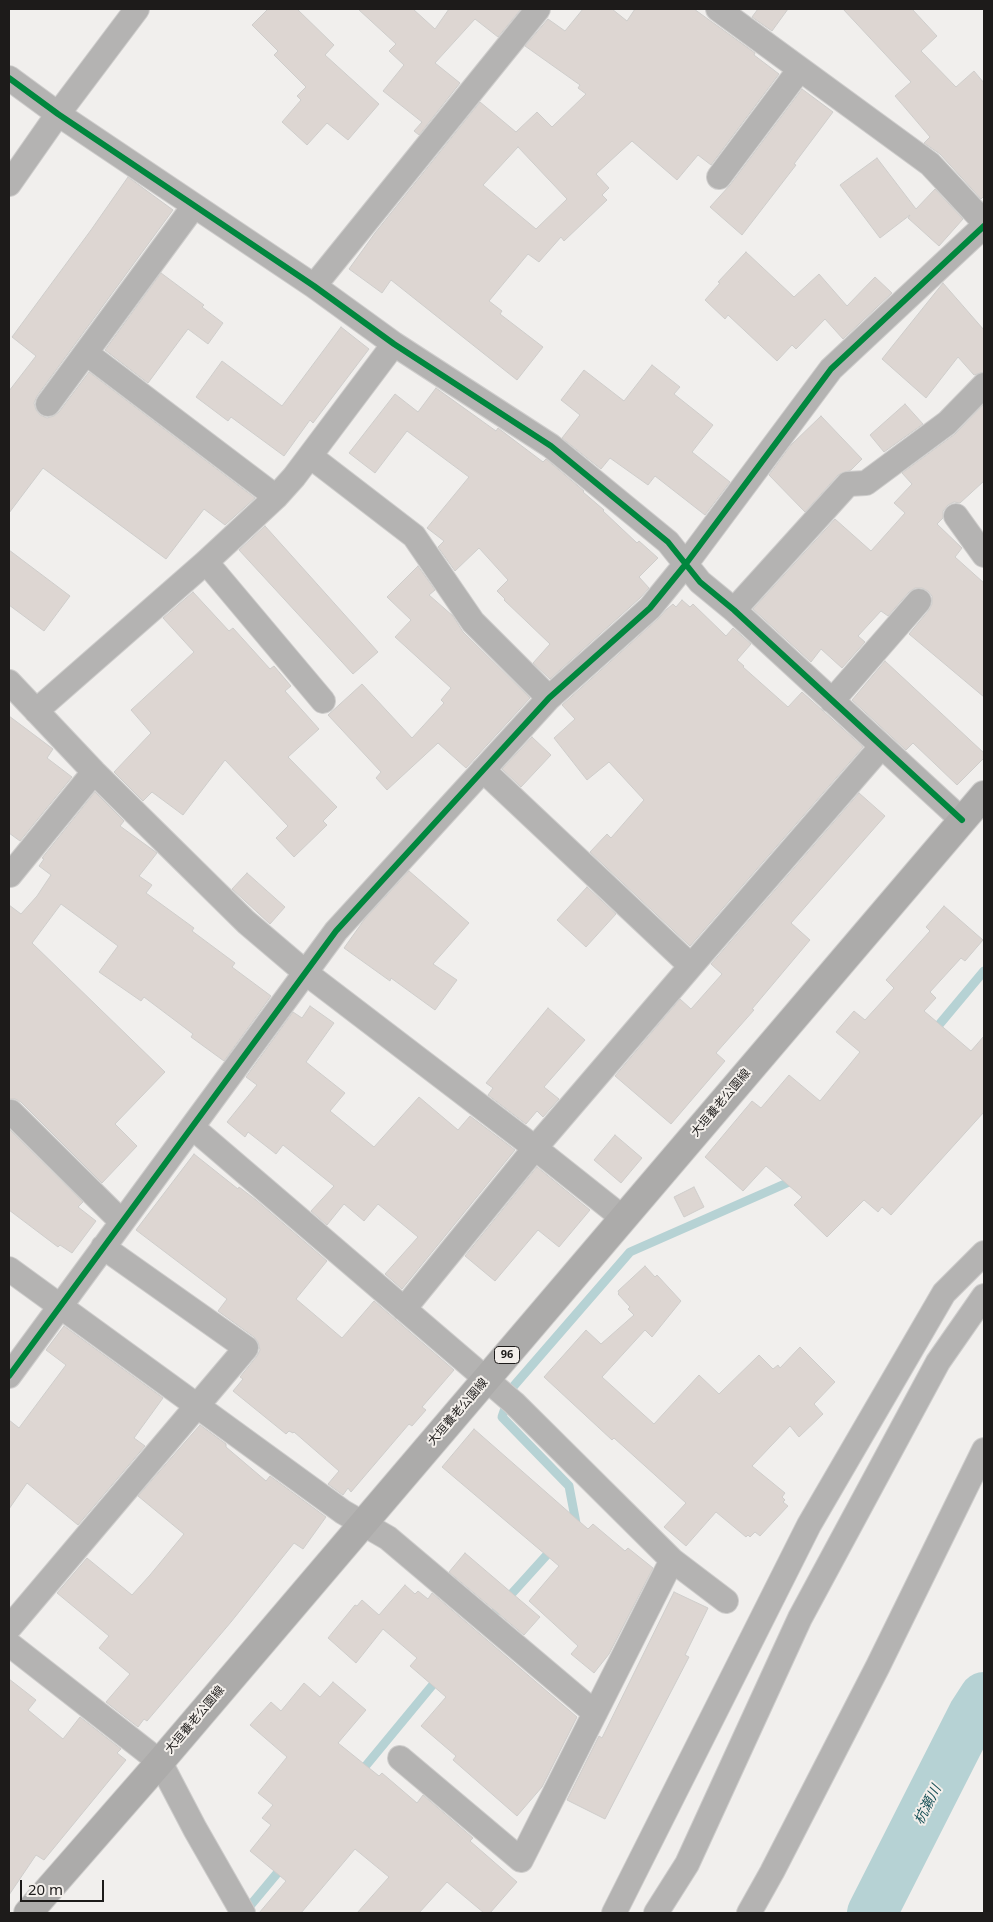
<!DOCTYPE html>
<html>
<head>
<meta charset="utf-8">
<style>
  body { margin:0 }
  #map { position:relative; width:993px; height:1922px; overflow:hidden; background:#f1efed; font-family:"Noto Sans",sans-serif }
  canvas { display:block }
  .frame { position:absolute; inset:0; border:10px solid #1d1b1a; pointer-events:none }
  .scale { position:absolute; left:20px; top:1880px; width:84px; height:22px; box-sizing:border-box; border:2px solid #1d1b1a; border-top:0; padding-left:6px; font-size:15px; line-height:18px; white-space:nowrap; color:#1d1b1a; -webkit-text-stroke:4px #f3efeb; paint-order:stroke }
</style>
</head>
<body>
<div id="map">
<canvas width="993" height="1922"></canvas>
<div class="frame"></div>
<div class="scale">20 m</div>
</div>
<script>
const ctx = document.querySelector('canvas').getContext('2d');
ctx.lineJoin = 'round';
const shape = rows => new Path2D(rows.map(r => 'M' + r).join(''));
function stroke(path, color, width, dash) { ctx.strokeStyle = color; ctx.lineWidth = width; ctx.lineCap = dash ? 'butt' : 'round'; ctx.setLineDash(dash || []); ctx.stroke(path); }
function fill(path, color) { ctx.fillStyle = color; ctx.fill(path, 'evenodd'); }
function label(font, color, halo, rows, align = 'center') {
  ctx.font = font + ' "Noto Sans","Noto Sans JP",sans-serif'; ctx.lineWidth = 4; ctx.setLineDash([]); ctx.textBaseline = 'middle'; ctx.strokeStyle = halo; ctx.fillStyle = color; for (const [text, x, y, turn = 0] of rows) {
    ctx.save(); ctx.translate(x, y); ctx.rotate((+turn || 0) * Math.PI / 180); ctx.textAlign = isNaN(turn) ? turn : align; if (halo) ctx.strokeText(text, 0, 0); ctx.fillText(text, 0, 0); ctx.restore();
  }
}
stroke(shape([
  [933,1032,984,971],
  [573,1526,576,1523,569,1486,502,1417,512,1388,630,1252,796,1179],
  [487,1621,554,1547],
  [359,1774,440,1676],
  [244,1913,284,1865]
]), '#b6d2d4', 9);
stroke(shape([
  [872,1913,973,1714,984,1697]
]), '#b6d2d4', 50);
const building = shape([
  [268,9,297,9,334,45,325,55,379,104,348,140,327,123,307,145,282,122,301,100,297,96,306,87,274,55,278,51,252,25,268,9],
  [358,9,413,9,435,29,449,9,521,9,498,37,475,19,435,63,460,83,419,135,414,131,422,122,383,91,404,65,389,51,396,44,358,9],
  [583,9,612,9,627,21,635,9,694,9,755,53,754,55,779,74,711,165,698,155,677,180,632,141,596,174,609,188,602,195,607,200,564,241,561,237,539,262,528,254,489,301,502,311,500,314,543,347,517,380,391,280,382,293,349,269,375,233,480,102,516,132,537,112,552,127,586,94,578,88,580,85,525,46,548,19,565,31,583,9],
  [518,147,567,199,536,229,483,185,518,147],
  [758,9,788,9,772,31,752,17,758,9],
  [843,9,912,9,937,36,921,51,956,87,974,71,984,83,984,196,981,199,940,154,924,143,930,137,895,96,911,82,843,9],
  [802,89,833,112,794,164,796,165,742,235,710,207,730,185,802,89],
  [877,158,916,209,935,189,963,219,939,246,908,218,910,215,880,238,840,185,877,158],
  [128,177,173,210,37,396,34,403,36,410,40,415,47,418,54,416,59,412,89,372,255,498,225,525,204,509,166,559,43,468,9,513,9,391,36,356,12,337,91,230,128,177],
  [746,252,794,297,819,274,847,306,875,277,892,293,843,339,825,319,796,349,792,345,777,361,728,315,725,319,705,300,720,283,718,282,746,252],
  [161,273,204,305,202,307,223,323,208,344,188,329,148,383,105,350,161,273],
  [943,283,984,330,984,372,974,375,958,357,926,398,882,359,943,283],
  [341,327,369,349,313,423,310,420,284,456,231,417,228,421,196,397,222,361,282,406,341,327],
  [652,365,680,387,674,394,713,425,692,452,730,482,705,515,655,476,648,485,610,458,601,469,562,438,580,415,561,400,584,370,624,401,652,365],
  [436,388,496,431,498,428,543,462,546,459,584,491,583,492,604,510,603,511,637,543,639,541,658,558,639,577,649,588,640,598,550,679,533,663,550,644,504,600,505,599,497,591,508,580,479,548,455,571,438,547,444,541,427,528,469,477,407,431,375,473,349,453,395,394,418,412,436,388],
  [905,404,923,424,884,452,870,435,905,404],
  [984,404,984,481,960,503,954,502,948,505,943,511,943,518,937,524,962,548,955,557,984,583,984,697,909,634,929,610,932,604,932,596,928,591,922,588,915,588,909,592,888,616,881,611,858,636,865,642,842,668,821,649,811,662,753,609,835,519,871,551,905,513,894,503,912,484,902,473,955,434,984,404],
  [821,416,862,459,851,470,838,475,805,512,769,475,791,445,821,416],
  [265,526,378,652,353,674,239,550,265,526],
  [9,550,70,596,44,631,9,605,9,550],
  [418,566,435,590,429,595,453,616,463,632,530,698,466,768,438,743,387,790,376,778,381,772,328,715,362,684,412,738,444,703,441,700,451,688,395,637,411,620,387,597,418,566],
  [193,592,229,631,233,628,270,669,274,666,291,686,285,691,319,729,288,757,337,807,323,821,327,825,294,857,276,838,288,826,225,760,183,815,152,792,143,801,114,772,151,733,131,710,194,652,163,618,193,592],
  [682,600,690,607,693,604,726,636,733,628,751,644,737,660,744,666,743,667,788,707,802,692,863,747,690,946,590,852,607,834,611,838,644,800,609,762,587,780,554,738,575,719,562,705,659,618,667,609,673,604,676,607,682,600],
  [885,661,984,753,984,758,957,785,913,743,906,750,852,700,885,661],
  [9,716,53,749,47,758,72,777,20,841,9,833,9,716],
  [532,737,551,755,521,787,502,769,532,737],
  [95,792,124,821,120,826,157,853,139,876,152,885,146,893,194,928,192,931,235,963,232,967,271,996,224,1061,191,1037,193,1034,144,997,141,1001,99,972,118,946,61,904,32,943,165,1072,115,1124,137,1146,102,1183,21,1102,15,1099,9,1099,9,905,21,914,37,896,51,875,39,866,44,859,42,858,95,792],
  [859,793,885,816,791,923,810,940,752,1009,754,1010,716,1053,725,1061,671,1124,615,1076,680,999,691,1009,722,974,711,964,859,793],
  [409,871,469,923,433,964,457,980,435,1010,391,978,390,981,344,948,364,920,409,871],
  [247,873,285,907,270,924,232,889,247,873],
  [587,887,616,914,586,947,557,920,587,887],
  [944,906,983,940,965,961,961,958,930,992,936,998,924,1011,971,1051,984,1036,984,1112,891,1215,882,1207,878,1212,864,1200,827,1237,794,1205,802,1197,766,1166,743,1191,705,1157,752,1101,761,1108,789,1075,820,1101,860,1052,836,1032,854,1011,865,1020,894,988,886,980,930,931,926,927,944,906],
  [310,1006,334,1023,306,1062,345,1093,330,1111,374,1147,419,1097,458,1130,470,1116,515,1150,402,1289,385,1274,418,1237,378,1204,364,1221,344,1204,327,1225,311,1211,334,1186,283,1145,276,1154,248,1132,245,1137,227,1122,257,1085,246,1077,293,1012,302,1018,310,1006],
  [548,1008,585,1040,544,1087,559,1099,543,1117,537,1111,526,1124,488,1095,493,1088,486,1083,548,1008],
  [9,1129,83,1202,78,1207,96,1221,72,1253,60,1245,58,1247,9,1210,9,1129],
  [615,1135,642,1158,621,1183,594,1160,615,1135],
  [194,1154,238,1189,239,1187,256,1200,327,1261,296,1299,342,1338,374,1301,454,1370,422,1407,426,1410,412,1426,409,1424,351,1492,348,1488,343,1495,328,1484,339,1471,294,1432,293,1433,289,1431,286,1434,233,1391,243,1379,240,1377,257,1356,260,1350,258,1342,254,1337,218,1311,227,1299,136,1230,194,1154],
  [537,1167,590,1210,559,1247,538,1230,495,1281,465,1256,537,1167],
  [694,1187,704,1207,684,1217,674,1197,694,1187],
  [645,1266,655,1277,657,1275,681,1301,652,1337,645,1330,602,1377,654,1424,699,1375,719,1394,759,1355,773,1369,778,1365,780,1368,800,1347,835,1382,814,1404,823,1414,799,1437,790,1426,752,1466,785,1493,782,1497,785,1500,783,1502,788,1506,760,1536,755,1532,750,1537,748,1535,746,1537,716,1512,686,1546,664,1527,686,1503,614,1438,612,1440,544,1377,586,1330,601,1344,634,1315,628,1309,630,1307,618,1294,619,1293,618,1291,645,1266],
  [64,1326,163,1398,134,1438,145,1446,78,1525,27,1483,9,1509,9,1420,19,1428,66,1365,46,1350,64,1326],
  [200,1425,226,1444,226,1447,266,1481,270,1476,326,1517,303,1549,294,1543,231,1622,147,1721,144,1719,138,1727,106,1702,130,1674,99,1648,109,1636,57,1593,87,1558,132,1595,150,1575,184,1534,138,1496,200,1425],
  [474,1429,588,1529,593,1524,625,1551,628,1548,653,1568,609,1654,594,1673,571,1654,578,1646,529,1601,559,1566,442,1467,474,1429],
  [465,1553,540,1617,524,1635,449,1572,465,1553],
  [405,1585,415,1594,418,1591,428,1599,432,1593,577,1717,542,1787,517,1816,453,1760,456,1756,421,1726,446,1697,410,1666,417,1658,383,1629,356,1663,328,1638,355,1605,357,1606,362,1600,379,1615,405,1585],
  [674,1592,708,1608,685,1655,689,1657,605,1819,567,1800,599,1736,602,1738,674,1592],
  [9,1679,36,1700,28,1710,63,1739,80,1717,121,1749,117,1753,126,1760,44,1860,36,1855,9,1895,9,1679],
  [333,1682,366,1710,338,1743,379,1776,382,1773,417,1803,423,1795,473,1838,470,1841,517,1882,490,1913,484,1913,447,1882,419,1913,357,1913,389,1877,355,1849,301,1913,259,1913,286,1881,250,1851,271,1825,262,1818,273,1805,258,1793,287,1757,250,1725,271,1702,281,1711,304,1683,320,1697,333,1682]
]);
fill(building, '#ddd6d2');
stroke(building, '#cecdcb', 1);
const street = shape([
  [718,9,930,164,984,222],
  [9,78,58,114,314,286,394,344,551,446,668,542,700,582,734,610,962,820],
  [719,177,800,69],
  [9,184,58,114,137,9],
  [314,286,538,9],
  [86,353,276,497],
  [48,404,194,206],
  [310,456,414,536,473,622,549,698],
  [956,516,984,555],
  [206,562,323,701],
  [734,610,848,484,866,483,947,423,984,385],
  [9,682,94,772,246,922,306,973,535,1148,623,1218],
  [832,701,919,601],
  [36,711,206,562,276,497,294,477,394,344],
  [483,770,691,966,881,747],
  [9,874,10,875,94,772],
  [11,1112,122,1222],
  [192,1127,514,1403,672,1560,726,1601],
  [9,1269,343,1512,388,1538,595,1713],
  [404,1309,535,1148,691,966],
  [9,1376,336,931,549,698,650,608,685,565,831,369,984,226],
  [9,1628,246,1348,103,1247],
  [9,1644,160,1762,195,1829,243,1913],
  [400,1758,521,1860,672,1560],
  [614,1913,809,1525,944,1293,984,1253],
  [656,1913,687,1864,800,1618,938,1362,984,1296],
  [749,1913,772,1872,878,1666,984,1450]
]);
const primary = shape([
  [28,1913,160,1762,984,795]
]);
stroke(street, '#cecdcc', 26);
stroke(primary, '#cecdcc', 30);
stroke(street, '#b4b3b2', 24);
stroke(primary, '#acabaa', 28);
stroke(shape([
  [9,78,58,114,314,286,394,344,551,446,668,542,700,582,734,610,962,820],
  [9,1376,336,931,549,698,650,608,685,565,831,369,984,226]
]), '#00873e', 6);
for (const [x, y, w] of [
  [507,1355,25]
]) { const box = new Path2D(); box.roundRect(x - w / 2, y - 8.5, w, 17, 4); ctx.fillStyle = '#f3efeb'; ctx.fill(box); stroke(box, '#1d1b1a', 1); }
label('bold 11px', '#1d1b1a', null, [
  ["96",507,1355]
]);
label('12px', '#1d1b1a', '#f3efeb', [
  ["大垣養老公園線",721,1103,-50],
  ["大垣養老公園線",458,1412,-49],
  ["大垣養老公園線",195,1720,-50]
]);
label('italic 14px', '#195258', '#f3efeb', [
  ["杭瀬川",928,1805,-63]
]);
</script>
</body>
</html>
